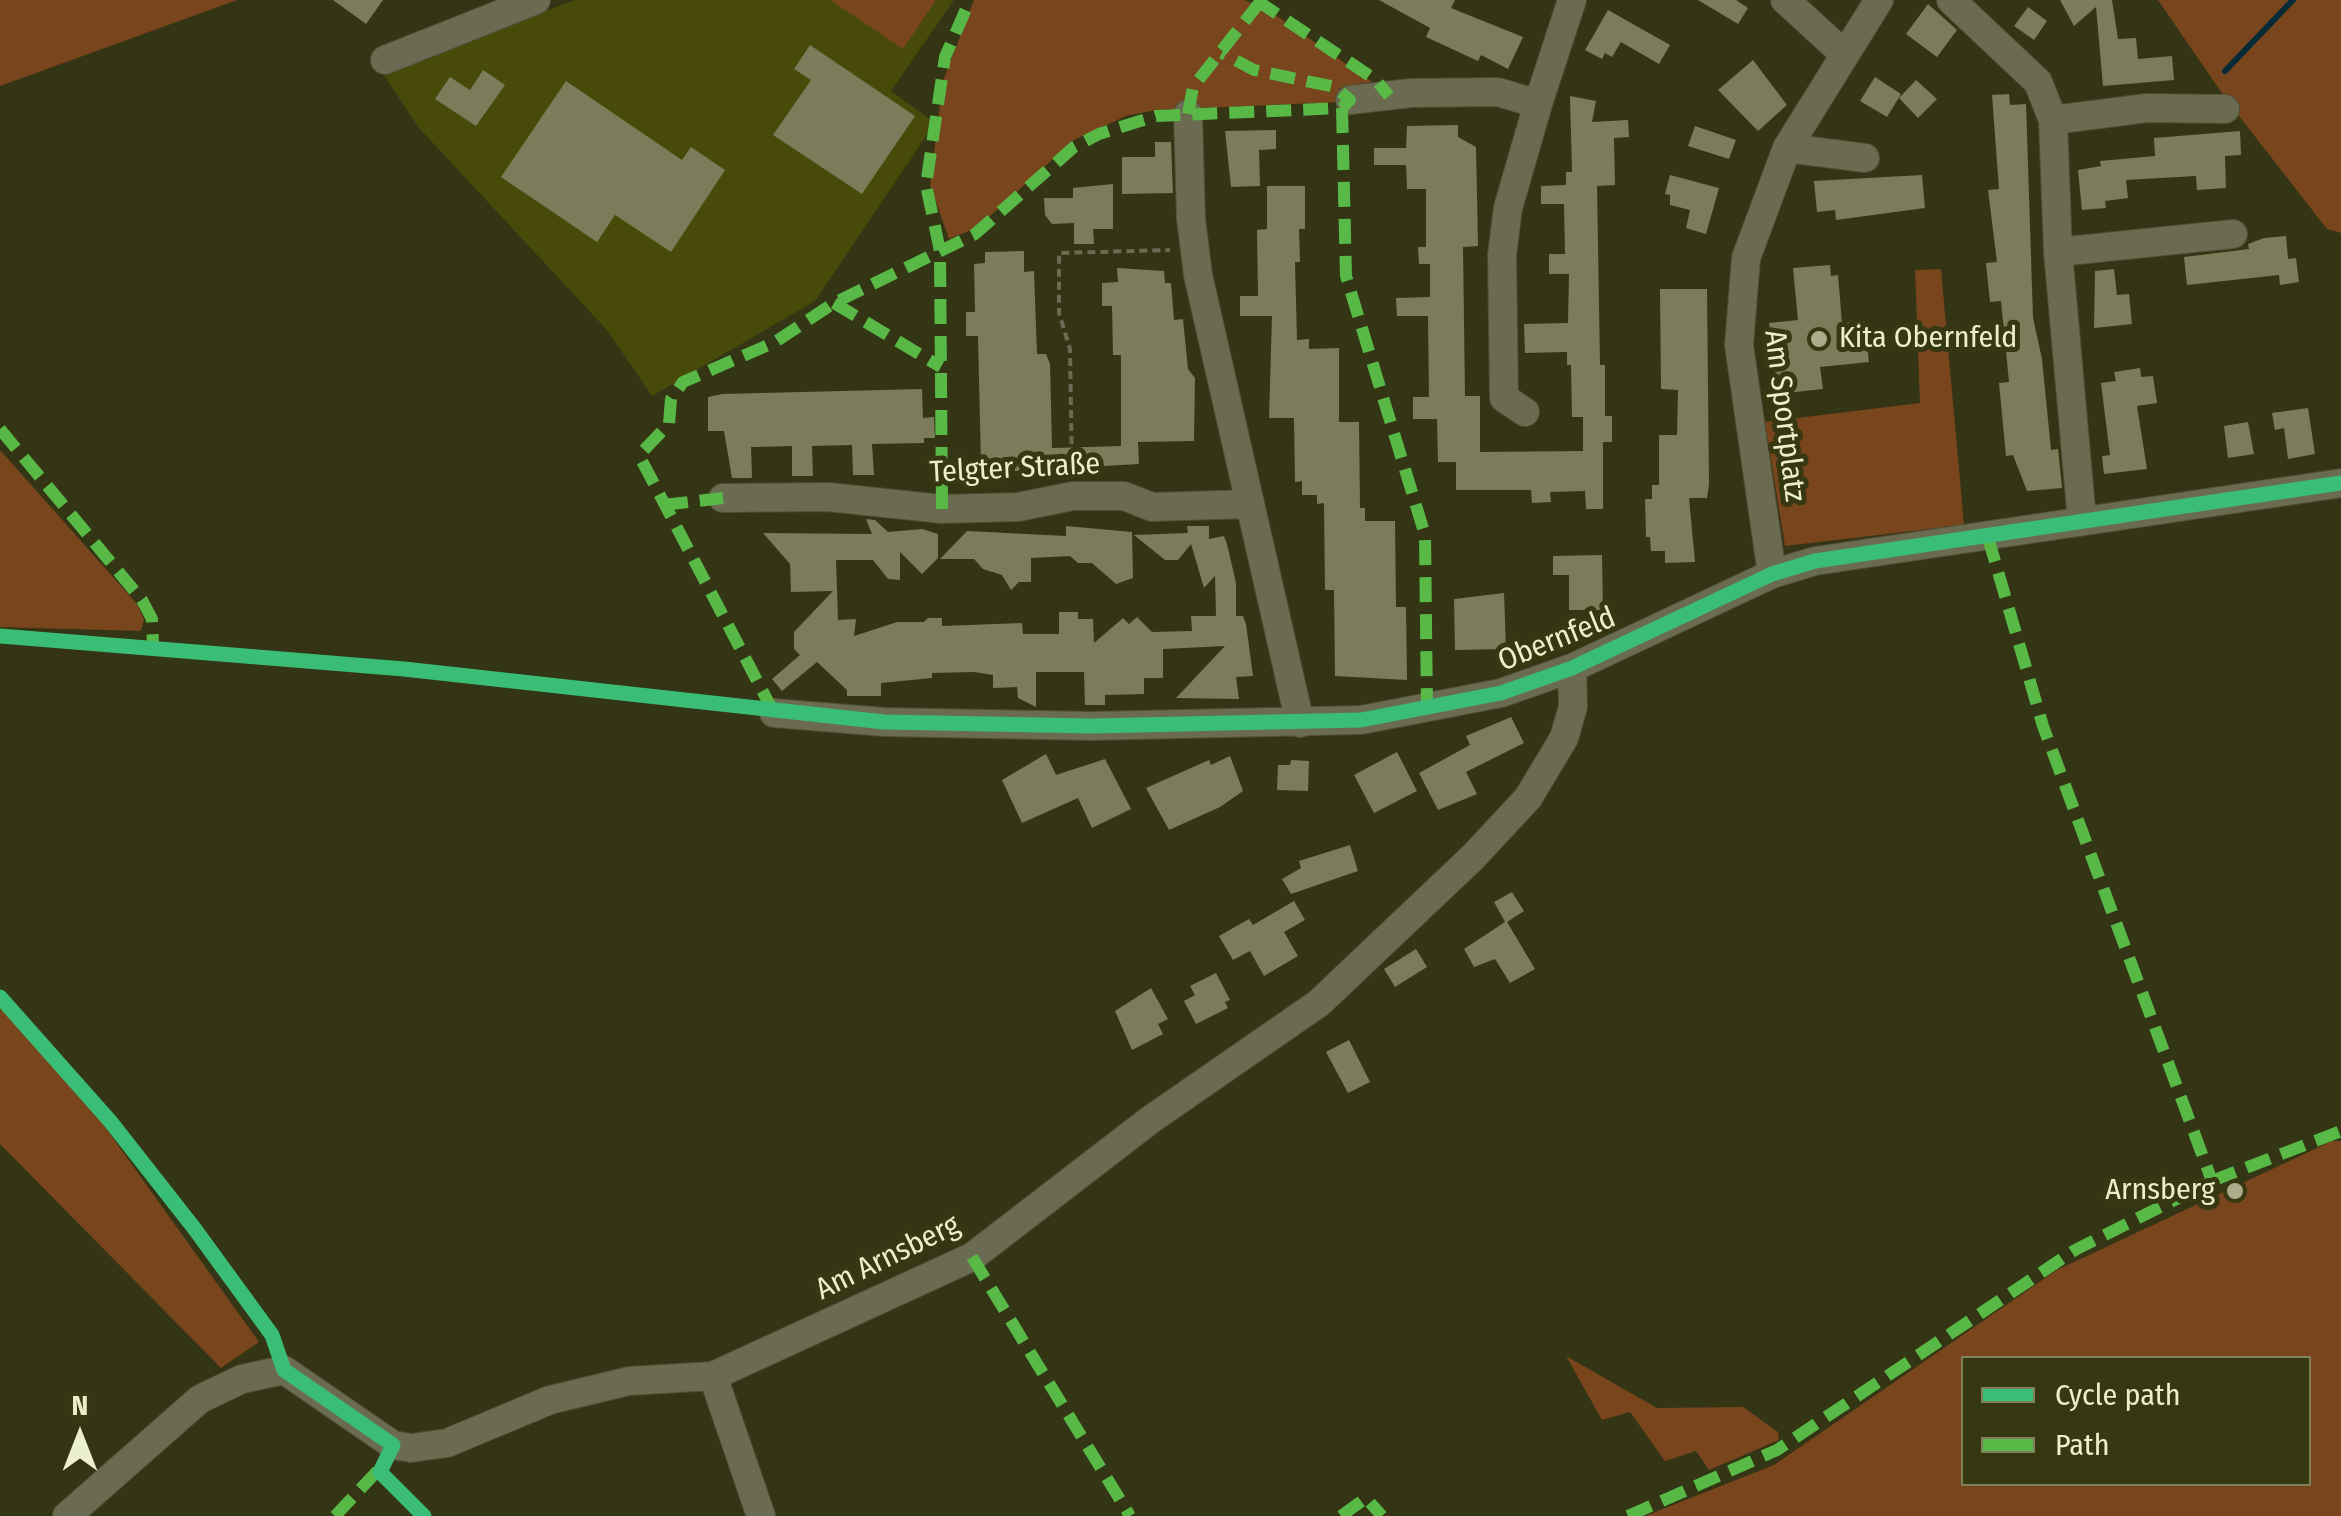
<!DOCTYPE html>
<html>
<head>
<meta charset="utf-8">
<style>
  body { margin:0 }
  #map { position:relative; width:2341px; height:1516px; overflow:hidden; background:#343514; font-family:"Fira Sans Condensed",sans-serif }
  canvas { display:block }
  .legend { position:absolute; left:1961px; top:1356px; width:350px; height:130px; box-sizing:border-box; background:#363811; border:2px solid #7f815b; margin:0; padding:12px 18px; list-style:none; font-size:30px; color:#ecefcb }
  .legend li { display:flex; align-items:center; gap:20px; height:50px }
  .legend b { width:50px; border:2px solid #7f815b }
  .north { position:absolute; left:30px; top:1386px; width:100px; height:100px; -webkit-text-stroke:8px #363811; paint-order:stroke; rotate:0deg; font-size:28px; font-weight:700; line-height:40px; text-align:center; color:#ecefcb }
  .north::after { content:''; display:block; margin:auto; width:35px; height:45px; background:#ecefcb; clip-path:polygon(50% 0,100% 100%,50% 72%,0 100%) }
</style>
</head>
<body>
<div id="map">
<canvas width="2341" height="1516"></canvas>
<ul class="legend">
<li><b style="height:12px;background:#3abd76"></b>Cycle path</li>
<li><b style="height:12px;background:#58b947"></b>Path</li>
</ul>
<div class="north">N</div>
</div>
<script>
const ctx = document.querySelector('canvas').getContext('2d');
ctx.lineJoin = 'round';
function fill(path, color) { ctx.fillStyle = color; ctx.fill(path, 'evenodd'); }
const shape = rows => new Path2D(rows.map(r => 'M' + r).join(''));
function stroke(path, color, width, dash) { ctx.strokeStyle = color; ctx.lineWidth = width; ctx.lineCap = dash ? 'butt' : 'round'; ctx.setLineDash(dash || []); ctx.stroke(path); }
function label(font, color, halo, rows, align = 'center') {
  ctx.font = font + ' "Fira Sans Condensed",sans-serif'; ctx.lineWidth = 10; ctx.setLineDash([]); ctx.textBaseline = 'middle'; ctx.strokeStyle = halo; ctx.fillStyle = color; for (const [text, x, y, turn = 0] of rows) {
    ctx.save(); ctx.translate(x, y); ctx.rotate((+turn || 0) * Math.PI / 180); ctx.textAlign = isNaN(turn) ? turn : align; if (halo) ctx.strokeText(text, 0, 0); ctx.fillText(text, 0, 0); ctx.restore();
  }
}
fill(shape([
  [575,0,954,0,891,91,935,123,815,301,652,396,607,330,419,128,382,72]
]), '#484a0a');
fill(shape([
  [0,0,237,0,0,86],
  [830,0,936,0,903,49],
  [974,0,1244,0,1267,9,1372,82,1339,88,1339,102,1156,110,1126,116,1074,140,978,227,949,239,930,185,943,81],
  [2158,0,2341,0,2341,233,2327,229,2228,102],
  [1941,269,1964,525,1785,546,1765,422,1920,403,1915,270],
  [0,450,137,604,144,620,141,631,0,627],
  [0,1005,100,1120,259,1342,221,1368,0,1144],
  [2332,1141,2341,1141,2341,1516,1645,1516,1774,1465,2057,1270],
  [2308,1358,2308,1484,1964,1484,1964,1358],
  [1566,1356,1657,1408,1743,1407,1778,1432,1779,1440,1709,1470,1696,1451,1665,1461,1630,1412,1602,1420]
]), '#78451d');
stroke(shape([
  [2225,71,2293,0]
]), '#072a37', 6);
fill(shape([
  [333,0,383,0,366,24],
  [1379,0,1455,0,1451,8,1523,37,1508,69,1481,55,1478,61,1426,37,1430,28],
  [1698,0,1736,0,1748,8,1738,24],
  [2060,0,2112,0,2118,39,2136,38,2138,59,2172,56,2174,80,2103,86,2096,7,2074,26],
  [1928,4,1957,30,1937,57,1906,34],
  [2028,7,2047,21,2034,40,2014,26],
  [1608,10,1670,45,1659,64,1621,42,1612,57,1605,53,1602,59,1585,50],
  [810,45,915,116,862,194,773,135,811,80,794,69],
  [1753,60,1787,105,1758,131,1718,90],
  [483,70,505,85,476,126,435,99,450,77,470,90],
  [1875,77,1901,94,1887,117,1860,101],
  [1916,80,1937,99,1918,118,1899,98],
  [566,81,682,160,691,147,725,170,671,252,615,215,597,242,501,177],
  [2009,94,2010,105,2026,104,2033,318,2042,359,2051,450,2058,449,2062,488,2027,491,2013,455,2006,456,1999,383,2009,382,2001,301,1990,302,1986,263,1997,262,1988,190,1999,189,1992,95],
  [1570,96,1596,101,1592,122,1628,120,1629,137,1614,138,1615,185,1597,186,1600,365,1605,365,1605,416,1612,416,1612,442,1603,442,1603,509,1586,509,1585,491,1550,492,1551,502,1532,503,1531,490,1456,490,1456,462,1438,462,1437,419,1413,419,1413,397,1429,397,1428,316,1397,316,1396,298,1430,297,1430,264,1419,264,1418,247,1426,247,1426,189,1407,189,1406,165,1374,165,1374,148,1406,148,1407,126,1458,125,1458,137,1476,147,1478,246,1463,247,1465,396,1480,396,1480,452,1583,451,1583,417,1572,417,1571,365,1567,365,1567,352,1525,353,1524,324,1568,323,1569,274,1549,274,1549,254,1565,254,1564,204,1541,204,1541,186,1566,185,1566,172,1572,172],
  [1695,126,1736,140,1729,159,1688,146],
  [1276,130,1276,149,1259,150,1260,186,1231,187,1225,131],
  [2240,131,2241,155,2225,156,2226,188,2197,190,2196,176,2126,180,2128,198,2105,201,2106,208,2082,210,2078,170,2101,166,2100,161,2155,156,2154,138],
  [1155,142,1171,142,1173,193,1122,194,1122,157,1155,157],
  [1670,175,1719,188,1706,234,1686,228,1690,210,1670,205,1670,195,1665,194],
  [1922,175,1925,208,1836,220,1835,210,1817,212,1814,181],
  [1113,184,1113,229,1093,229,1094,244,1074,244,1074,223,1052,224,1045,215,1044,198,1073,198,1073,188],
  [1267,186,1305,186,1305,229,1299,229,1300,262,1295,262,1297,340,1309,339,1309,349,1339,348,1339,422,1359,422,1360,508,1365,508,1365,521,1395,521,1396,607,1406,607,1407,680,1335,676,1334,590,1325,590,1324,503,1317,504,1317,495,1302,495,1302,481,1295,482,1294,418,1269,418,1272,316,1240,316,1240,296,1258,296,1257,230,1267,229],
  [2286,236,2288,259,2296,258,2299,282,2280,285,2279,275,2187,285,2184,257,2249,249,2248,244,2264,238],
  [1024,251,1024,272,1034,271,1037,354,1046,354,1050,364,1052,448,1121,446,1121,355,1113,355,1112,306,1102,306,1102,283,1118,282,1117,268,1164,271,1165,283,1171,283,1174,320,1183,319,1188,369,1195,378,1194,441,1138,442,1139,464,1015,471,1015,464,981,464,978,336,966,336,966,312,975,312,974,264,985,263,985,252],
  [1830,265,1831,276,1838,275,1842,323,1864,321,1869,362,1820,367,1823,389,1777,394,1769,323,1798,320,1793,268],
  [2114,269,2117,295,2129,294,2132,324,2094,328,2095,271],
  [1660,289,1707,289,1709,484,1707,498,1689,498,1695,562,1665,563,1665,551,1651,551,1650,537,1646,537,1645,499,1652,499,1652,485,1659,485,1659,435,1677,435,1678,390,1661,389],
  [2140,368,2141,377,2153,376,2157,403,2137,406,2147,469,2104,474,2102,456,2110,455,2101,383,2116,381,2114,372],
  [922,389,923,418,934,417,935,438,924,438,924,443,872,444,874,475,853,475,852,445,812,446,813,476,792,476,792,446,756,447,751,447,752,478,732,478,724,431,708,431,708,397,722,394],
  [2308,408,2315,454,2288,459,2284,428,2275,430,2272,413],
  [2248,422,2254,454,2228,458,2224,426],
  [866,519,875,520,888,532,922,529,938,534,938,558,922,574,900,552,900,580,888,579,873,560,836,560,838,620,856,619,854,636,897,622,924,622,928,618,942,618,942,626,1022,623,1023,634,1059,634,1059,612,1078,612,1078,619,1093,619,1094,643,1123,618,1129,624,1137,617,1152,632,1192,631,1191,616,1216,616,1215,576,1204,588,1191,544,1178,560,1165,560,1134,535,1188,533,1187,526,1209,526,1209,539,1224,536,1227,544,1236,583,1236,616,1243,616,1246,624,1253,676,1236,677,1239,699,1176,698,1225,646,1163,649,1163,678,1144,678,1144,694,1105,695,1105,705,1085,705,1084,672,1036,672,1036,707,1018,698,1017,687,993,688,993,675,974,672,932,673,932,678,881,683,881,696,847,696,847,690,817,662,782,691,772,679,800,655,794,649,794,632,833,591,791,592,790,564,763,533,872,534],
  [1066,526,1132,532,1133,578,1116,584,1092,563,1078,563,1070,556,1031,558,1031,582,1019,582,1011,590,1002,575,983,569,974,559,940,559,967,531,1066,536],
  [1602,555,1603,610,1569,610,1569,575,1553,575,1553,556],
  [1504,593,1506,649,1455,650,1454,599],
  [1511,717,1524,743,1466,772,1477,794,1438,810,1419,773,1470,745,1466,736],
  [1397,752,1417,791,1374,813,1354,775],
  [1046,754,1056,775,1105,759,1131,809,1092,828,1078,798,1022,823,1002,780],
  [1230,756,1243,791,1220,807,1169,830,1146,788,1209,760,1211,765],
  [1291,760,1309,761,1308,791,1277,790,1278,765,1290,765],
  [1350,845,1358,871,1291,894,1282,879,1301,868,1299,861],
  [1512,892,1524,911,1507,922,1535,969,1510,983,1495,959,1474,967,1464,949,1505,922,1494,902],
  [1294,901,1305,920,1284,932,1298,956,1264,976,1250,951,1233,960,1219,936,1249,919,1253,925],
  [1416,949,1427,967,1395,987,1384,969],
  [1216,973,1230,1000,1225,1002,1228,1008,1196,1024,1184,1001,1195,995,1190,986],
  [1151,988,1168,1019,1158,1024,1163,1034,1132,1050,1115,1011],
  [1349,1040,1370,1082,1348,1093,1326,1052]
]), '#7b7c5a');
const minor = shape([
  [1785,0,1843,53],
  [1951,0,2038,82,2053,120,2058,252,2082,520],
  [385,60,536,0],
  [1350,100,1411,93,1498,92,1538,104,1572,0],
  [1188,114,1191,219,1198,275,1300,723],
  [2053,120,2147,108,2225,109],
  [1787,148,1865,158],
  [2058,252,2233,234],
  [1525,412,1504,398,1502,255,1508,208,1538,104],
  [723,498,828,497,942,509,1018,507,1073,496,1124,496,1152,507,1249,504],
  [1772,574,1739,345,1746,258,1787,148,1879,0],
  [774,713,884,722,1092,726,1361,720,1501,693,1572,668,1772,574,1815,561,2341,483],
  [713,1376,761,1516],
  [67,1516,200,1399,242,1379,284,1370,393,1445,411,1448,447,1443,550,1400,629,1381,713,1376,972,1257,1150,1120,1319,1003,1473,857,1528,798,1564,738,1573,707,1572,668]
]);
stroke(minor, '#4e4f36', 30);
stroke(shape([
  [1072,470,1070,349,1059,313,1059,253,1170,250]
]), '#6a6b53', 4, [8, 5]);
stroke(minor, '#6a6b50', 28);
stroke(shape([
  [1256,0,1376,80,1389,96],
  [1342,108,1346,276,1425,535,1427,710],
  [1188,114,1193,87,1260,2],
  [834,303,941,367],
  [0,429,142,600,152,619,153,646],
  [663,505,723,498],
  [942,509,940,251,926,185,945,57,970,0],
  [774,713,642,461,643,451,669,424,671,399,683,382,775,342,834,303,975,234,1074,147,1099,134,1156,116,1342,108,1350,100,1335,87,1254,70,1222,53],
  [2212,1181,2341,1131],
  [972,1257,1130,1516],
  [335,1516,383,1465],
  [1341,1516,1366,1498,1382,1516],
  [1628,1516,1777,1450,2075,1250,2212,1181,2043,726,1987,534]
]), '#58b947', 12, [25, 12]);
stroke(shape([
  [0,636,404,669,884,722,1092,726,1361,720,1501,693,1572,668,1772,574,1815,561,2341,483],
  [0,997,110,1121,194,1228,272,1335,284,1370,393,1445,380,1472,424,1516]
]), '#3abd76', 15);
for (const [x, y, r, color] of [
  [1819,339,10,"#acae8b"],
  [2235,1191,10,"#acae8b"]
]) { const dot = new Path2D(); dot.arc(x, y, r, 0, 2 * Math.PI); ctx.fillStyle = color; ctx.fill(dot); stroke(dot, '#363811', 4); }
label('30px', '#ecefcb', '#363811', [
  ["Kita Obernfeld",1839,339],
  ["Arnsberg",2215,1191,"right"]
], 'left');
label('30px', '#ecefcb', '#363811', [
  ["Am Sportplatz",1784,416,83],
  ["Telgter Straße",1015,469,-3],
  ["Obernfeld",1557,640,-22],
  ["Am Arnsberg",888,1258,-26]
]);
</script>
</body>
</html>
